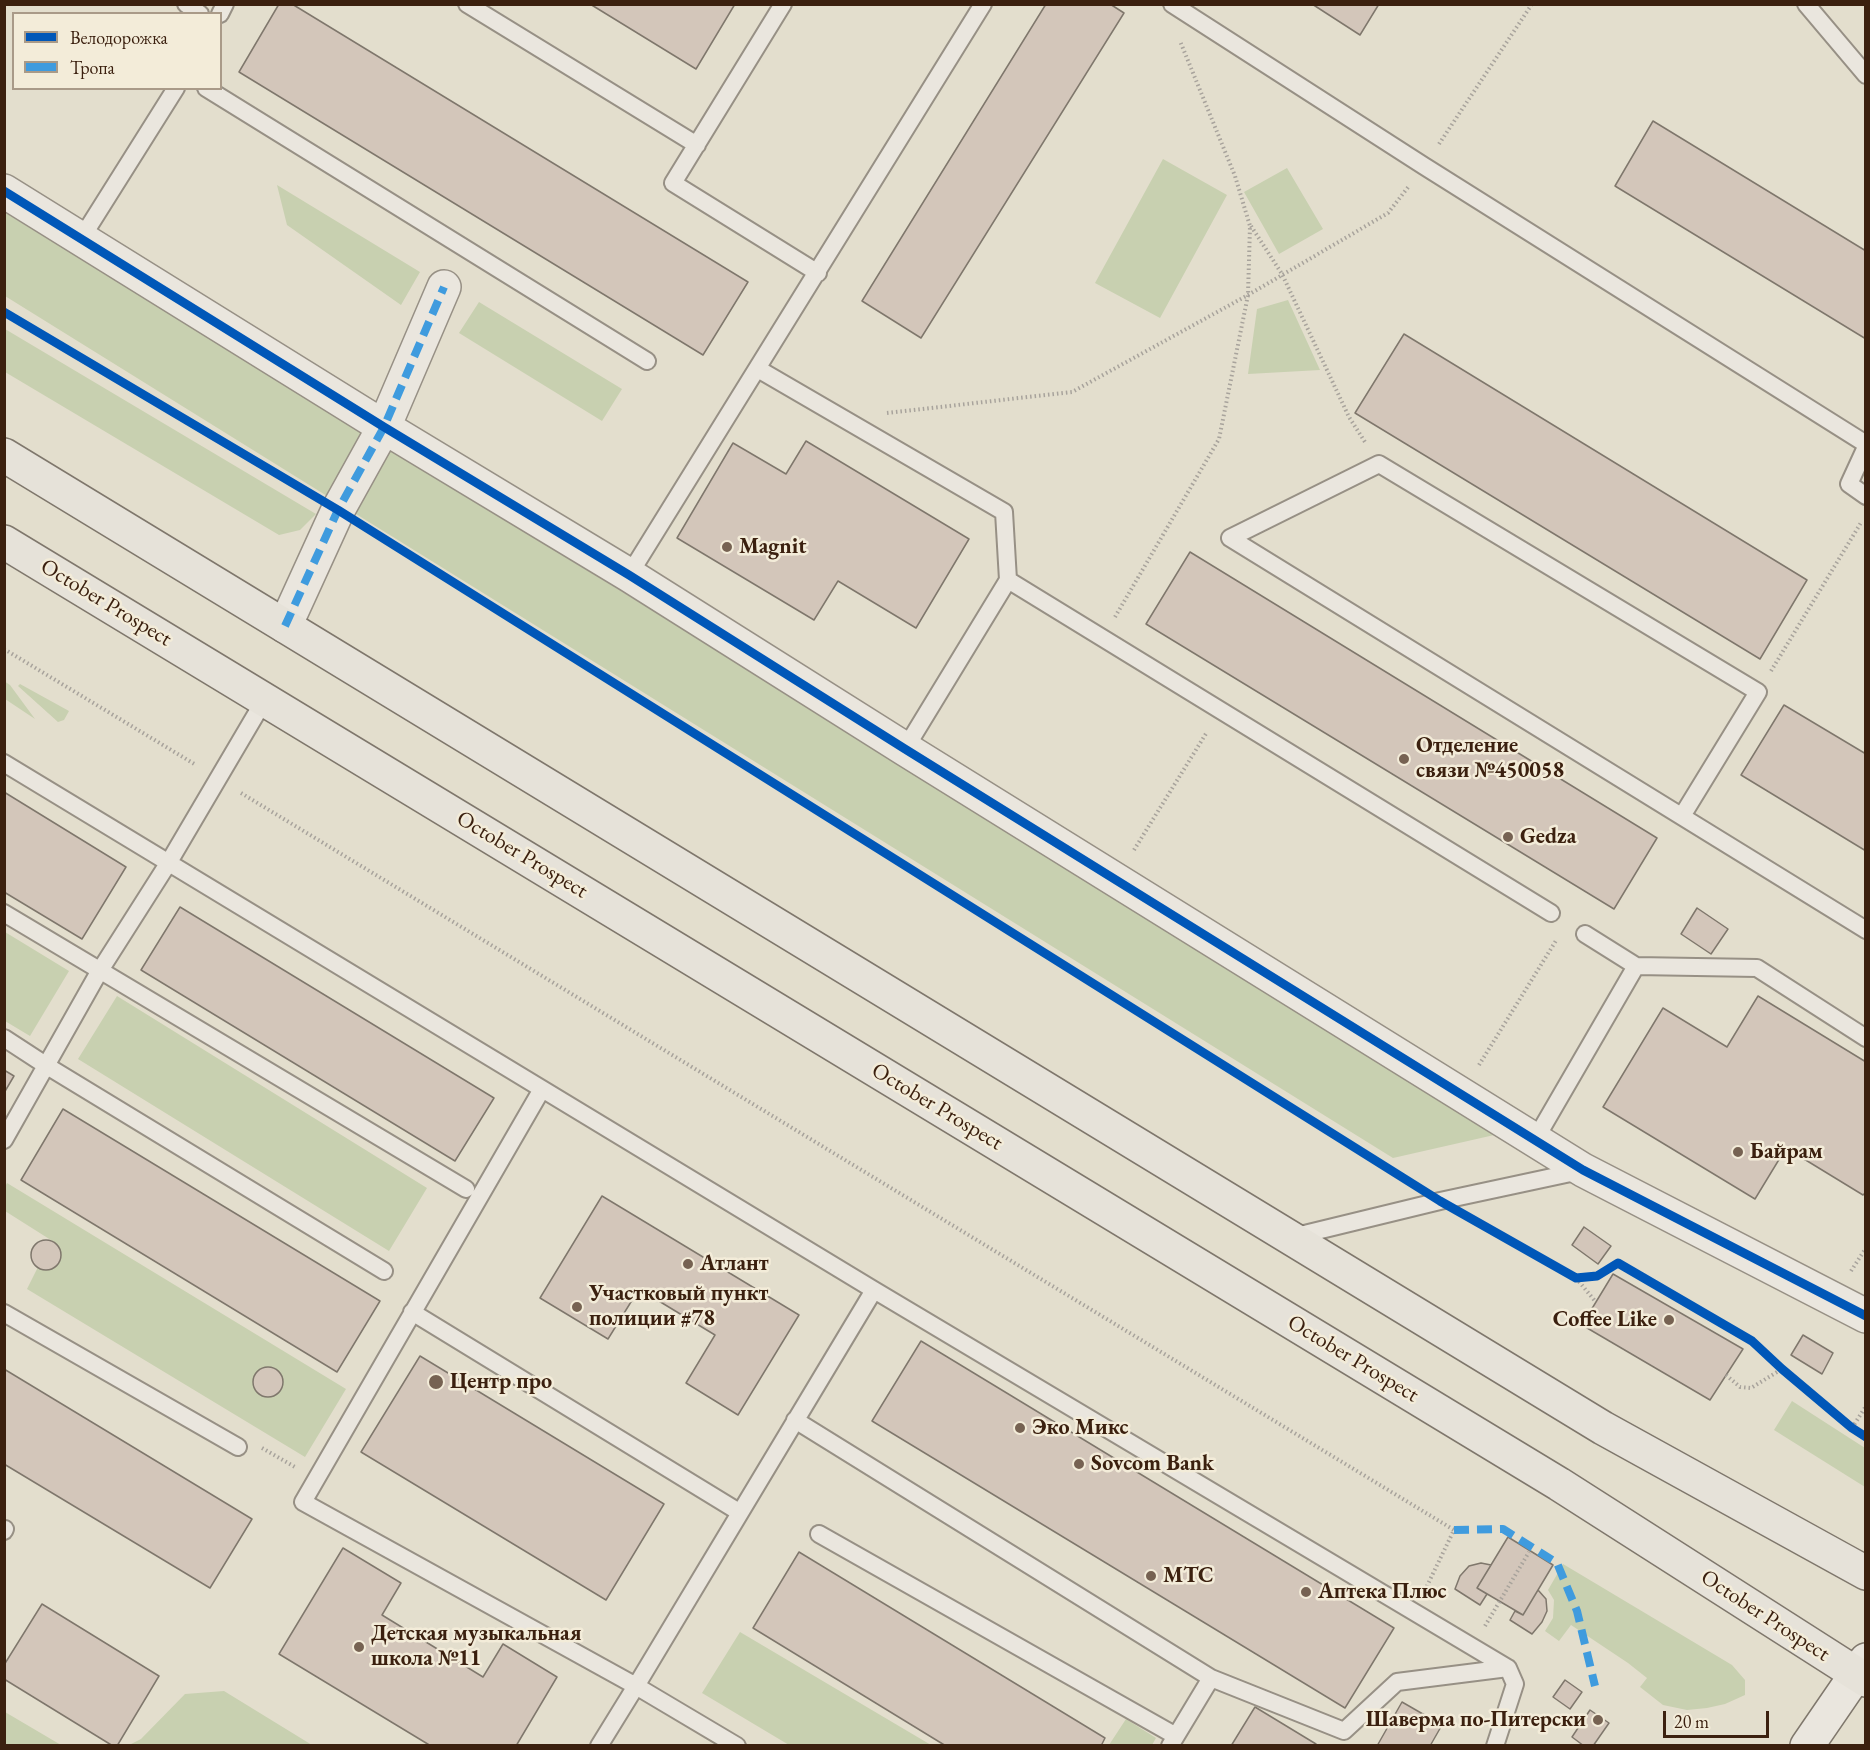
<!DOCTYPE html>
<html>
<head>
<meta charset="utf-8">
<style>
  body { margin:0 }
  #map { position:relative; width:1870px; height:1750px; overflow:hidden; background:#e3decd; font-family:"EB Garamond",serif }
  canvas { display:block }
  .frame { position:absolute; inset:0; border:6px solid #3b200f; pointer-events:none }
  .legend { position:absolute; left:12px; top:12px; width:210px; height:78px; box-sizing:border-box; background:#f3ecd9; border:2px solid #a99a88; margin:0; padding:8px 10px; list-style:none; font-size:18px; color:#3b200f }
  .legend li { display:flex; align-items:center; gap:12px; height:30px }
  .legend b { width:30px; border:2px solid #a99a88 }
  .scale { position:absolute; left:1663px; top:1711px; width:106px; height:27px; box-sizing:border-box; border:3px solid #3b200f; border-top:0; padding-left:8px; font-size:18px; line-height:21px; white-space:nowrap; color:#3b200f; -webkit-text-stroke:4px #f3ecd9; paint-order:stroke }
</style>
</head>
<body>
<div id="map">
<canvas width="1870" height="1750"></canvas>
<div class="frame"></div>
<ul class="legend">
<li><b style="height:8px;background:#0057b8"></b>Велодорожка</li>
<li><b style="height:8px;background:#3f9bde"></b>Тропа</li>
</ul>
<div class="scale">20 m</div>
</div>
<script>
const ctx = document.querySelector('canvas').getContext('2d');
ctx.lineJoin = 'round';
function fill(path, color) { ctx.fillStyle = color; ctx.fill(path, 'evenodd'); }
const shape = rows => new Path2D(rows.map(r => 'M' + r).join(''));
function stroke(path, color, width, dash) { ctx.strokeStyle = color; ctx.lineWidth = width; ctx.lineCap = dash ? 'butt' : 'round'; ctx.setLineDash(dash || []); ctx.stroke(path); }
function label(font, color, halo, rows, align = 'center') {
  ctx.font = font + ' "EB Garamond",serif'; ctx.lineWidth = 5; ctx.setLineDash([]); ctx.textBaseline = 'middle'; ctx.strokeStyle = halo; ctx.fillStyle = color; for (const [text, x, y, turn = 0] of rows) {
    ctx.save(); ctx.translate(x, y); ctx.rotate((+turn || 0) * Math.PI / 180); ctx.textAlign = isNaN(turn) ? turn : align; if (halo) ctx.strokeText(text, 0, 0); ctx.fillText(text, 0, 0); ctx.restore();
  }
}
fill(shape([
  [1163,159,1227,195,1160,318,1095,283],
  [1287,168,1323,229,1279,254,1244,192],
  [277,185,420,272,401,305,287,225],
  [4,212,1503,1133,1393,1158,5,296],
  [1288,300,1320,370,1248,374,1257,309],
  [479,302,622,389,602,421,459,333],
  [5,329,316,514,300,530,279,535,5,372],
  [4,681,10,685,35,719,5,699],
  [20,684,69,711,64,720,58,722,18,686],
  [5,932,69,971,30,1036,5,1021],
  [117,996,427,1188,389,1251,78,1059],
  [7,1183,346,1389,305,1457,27,1289,38,1267,45,1270,55,1267,59,1263,61,1253,54,1242,5,1211,5,1187],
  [270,1367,278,1371,283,1380,277,1394,267,1396,258,1392,253,1380,261,1369],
  [1792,1401,1865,1448,1865,1487,1774,1430],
  [1563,1564,1732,1665,1745,1680,1745,1695,1725,1704,1707,1708,1687,1710,1663,1705,1640,1687,1647,1678,1628,1663,1571,1625,1559,1641,1545,1631,1553,1618,1554,1600,1548,1590],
  [740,1632,931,1745,789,1745,702,1693],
  [224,1691,312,1745,129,1745,141,1739,185,1694],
  [5,1712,61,1745,5,1745],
  [1126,1719,1156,1738,1152,1745,1109,1745]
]), '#c8d0b0');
const building = shape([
  [279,4,292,4,748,282,703,355,239,72,279,4],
  [590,4,735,4,696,69,590,4],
  [1046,4,1110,4,1124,13,921,338,862,301,1046,4],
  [1312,4,1379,4,1360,35,1312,4],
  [1653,121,1866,251,1866,339,1615,186,1653,121],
  [1404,334,1807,580,1760,659,1355,413,1404,334],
  [806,441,969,539,916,628,838,581,814,620,677,538,733,443,786,474,806,441],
  [1190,552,1657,838,1614,909,1146,624,1190,552],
  [1784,705,1866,754,1866,851,1741,775,1784,705],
  [4,792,126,867,82,939,4,892,4,792],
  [180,907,494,1098,455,1161,141,970,180,907],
  [1697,908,1728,929,1711,954,1681,934,1697,908],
  [1758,996,1866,1062,1866,1192,1863,1195,1786,1148,1755,1199,1603,1107,1663,1008,1727,1047,1758,996],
  [4,1070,14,1076,4,1093,4,1070],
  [63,1109,380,1301,337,1372,21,1180,63,1109],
  [602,1196,799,1315,738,1415,686,1383,715,1335,639,1289,608,1339,540,1298,602,1196],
  [1584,1227,1611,1246,1598,1264,1572,1245,1584,1227],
  '31 1255a15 15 0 1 1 30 0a15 15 0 1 1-30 0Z',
  [1613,1274,1743,1349,1710,1400,1582,1325,1613,1274],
  [1803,1335,1833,1353,1822,1374,1791,1355,1803,1335],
  [921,1341,1394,1628,1345,1708,872,1421,921,1341],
  [420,1356,664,1504,606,1600,361,1452,420,1356],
  '253 1382a15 15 0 1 1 30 0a15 15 0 1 1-30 0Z',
  [4,1369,252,1519,210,1588,4,1464,4,1369],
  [1508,1537,1553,1565,1523,1615,1477,1588,1508,1537],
  [343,1548,401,1583,382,1615,483,1677,503,1644,557,1677,516,1746,431,1746,279,1654,343,1548],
  [799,1552,1105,1738,1101,1746,946,1746,753,1628,799,1552],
  [1481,1563,1491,1565,1477,1588,1487,1594,1480,1605,1455,1589,1460,1576,1469,1566,1481,1563],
  [1538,1590,1546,1599,1547,1611,1542,1622,1532,1634,1510,1620,1515,1611,1523,1615,1538,1590],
  [42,1604,159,1676,117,1746,113,1746,4,1679,4,1665,42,1604],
  [1565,1680,1582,1692,1570,1709,1553,1697,1565,1680],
  [1402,1702,1442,1725,1430,1746,1377,1746,1402,1702],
  [1255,1707,1316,1744,1315,1746,1231,1746,1255,1707],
  [1590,1710,1609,1723,1593,1746,1584,1746,1572,1737,1590,1710]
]);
fill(building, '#d3c6ba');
stroke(building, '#7f776c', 1.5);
const service = shape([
  [186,4,200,14],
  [467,4,697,145],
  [783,4,673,183,818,273],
  [1172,4,1424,166,1866,444],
  [1806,4,1866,75],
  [220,14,225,4],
  [206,88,647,361],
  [81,239,176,88],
  [758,369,1004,512,1008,580,905,749],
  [1866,447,1849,484,1866,496],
  [1230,538,1379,464,1758,692,1682,816],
  [1230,538,1866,930],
  [629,575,983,4],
  [1008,580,1551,913],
  [4,763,874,1290,1508,1668,1515,1684,1495,1746],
  [4,913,466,1189],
  [1585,934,1636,966],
  [4,1038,47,1066,384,1271],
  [542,1089,303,1502,636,1686,737,1746],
  [4,1140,99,972,169,862,265,699],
  [1535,1140,1636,966,1757,968,1866,1038],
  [1292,1237,1440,1201,1580,1171],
  [412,1312,739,1512],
  [4,1313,238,1447],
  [795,1420,1211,1678,1170,1746],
  [4,1531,5,1529],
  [819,1534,1176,1736],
  [1211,1678,1344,1731,1397,1682,1508,1668],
  [599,1746,636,1686,874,1290]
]);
const minor = shape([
  [4,191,384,427,629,575,905,749,1583,1170,1866,1316],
  [285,626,338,510,384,427,444,287]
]);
const secondary = shape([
  [1807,1746,1866,1660]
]);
const primary = shape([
  [4,455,1603,1428,1866,1573],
  [4,542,1559,1484,1866,1680]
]);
stroke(service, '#979085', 20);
stroke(minor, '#979085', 36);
stroke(secondary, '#7f776c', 36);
stroke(primary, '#7f776c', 36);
stroke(shape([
  [1439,144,1532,4],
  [1251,226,1282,274,1349,417,1365,442],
  [887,413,1072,392,1248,295,1388,213,1409,186],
  [1115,617,1219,439,1248,295,1250,226,1235,176,1180,41],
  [4,649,196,765],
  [1771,671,1862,521],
  [241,793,1454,1530,1425,1590],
  [1134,850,1207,732],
  [1479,1065,1557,939],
  [1524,1247,1556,1267],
  [1851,1271,1866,1248],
  [1576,1278,1595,1301],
  [1726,1375,1740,1387,1751,1388,1782,1369],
  [1852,1428,1866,1406],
  [262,1448,295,1467],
  [1485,1626,1529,1552]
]), '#a8a39c', 4, [1.5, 3]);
stroke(service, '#eae6de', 16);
stroke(minor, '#eae6de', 33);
stroke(secondary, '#eae6de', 33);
stroke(primary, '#e6e2d9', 33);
stroke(shape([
  [285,626,338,510,384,427,444,287],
  [1454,1530,1503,1529,1557,1563,1577,1611,1595,1686]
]), '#3f9bde', 8, [15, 8]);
stroke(shape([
  [4,191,384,427,629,575,905,749,1583,1170,1866,1316],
  [4,312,338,510,1440,1201,1576,1278,1597,1276,1618,1263,1752,1341,1782,1369,1852,1428,1866,1437]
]), '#0057b8', 9);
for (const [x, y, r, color] of [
  [727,547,6,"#766252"],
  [1404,759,6,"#766252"],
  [1508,837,6,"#766252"],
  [1738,1152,6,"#766252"],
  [688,1264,6,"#766252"],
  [577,1307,6,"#766252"],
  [1669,1320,6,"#766252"],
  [436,1382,8,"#766252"],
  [1020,1428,6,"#766252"],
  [1079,1464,6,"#766252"],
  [1151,1576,6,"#766252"],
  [1306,1592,6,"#766252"],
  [359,1647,6,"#766252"],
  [1598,1720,6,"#766252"]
]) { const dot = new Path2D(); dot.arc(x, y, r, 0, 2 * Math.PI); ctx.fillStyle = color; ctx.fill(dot); stroke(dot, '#f3ecd9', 2); }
label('bold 22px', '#3b200f', '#f3ecd9', [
  ["Magnit",739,547],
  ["Отделение",1416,746],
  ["связи №450058",1416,771],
  ["Gedza",1520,837],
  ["Байрам",1750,1152],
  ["Атлант",700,1264],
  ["Участковый пункт",589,1294],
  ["полиции #78",589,1319],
  ["Coffee Like",1657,1320,"right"],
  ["Центр про",450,1382],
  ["Эко Микс",1032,1428],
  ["Sovcom Bank",1091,1464],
  ["МТС",1163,1576],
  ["Аптека Плюс",1318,1592],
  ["Детская музыкальная",371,1634],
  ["школа №11",371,1659],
  ["Шаверма по-Питерски",1586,1720,"right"]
], 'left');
label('22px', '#3b200f', '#f3ecd9', [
  ["October Prospect",106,603,31],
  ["October Prospect",522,855,31],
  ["October Prospect",937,1107,31],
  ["October Prospect",1353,1359,31],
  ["October Prospect",1765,1616,33]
]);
</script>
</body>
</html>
